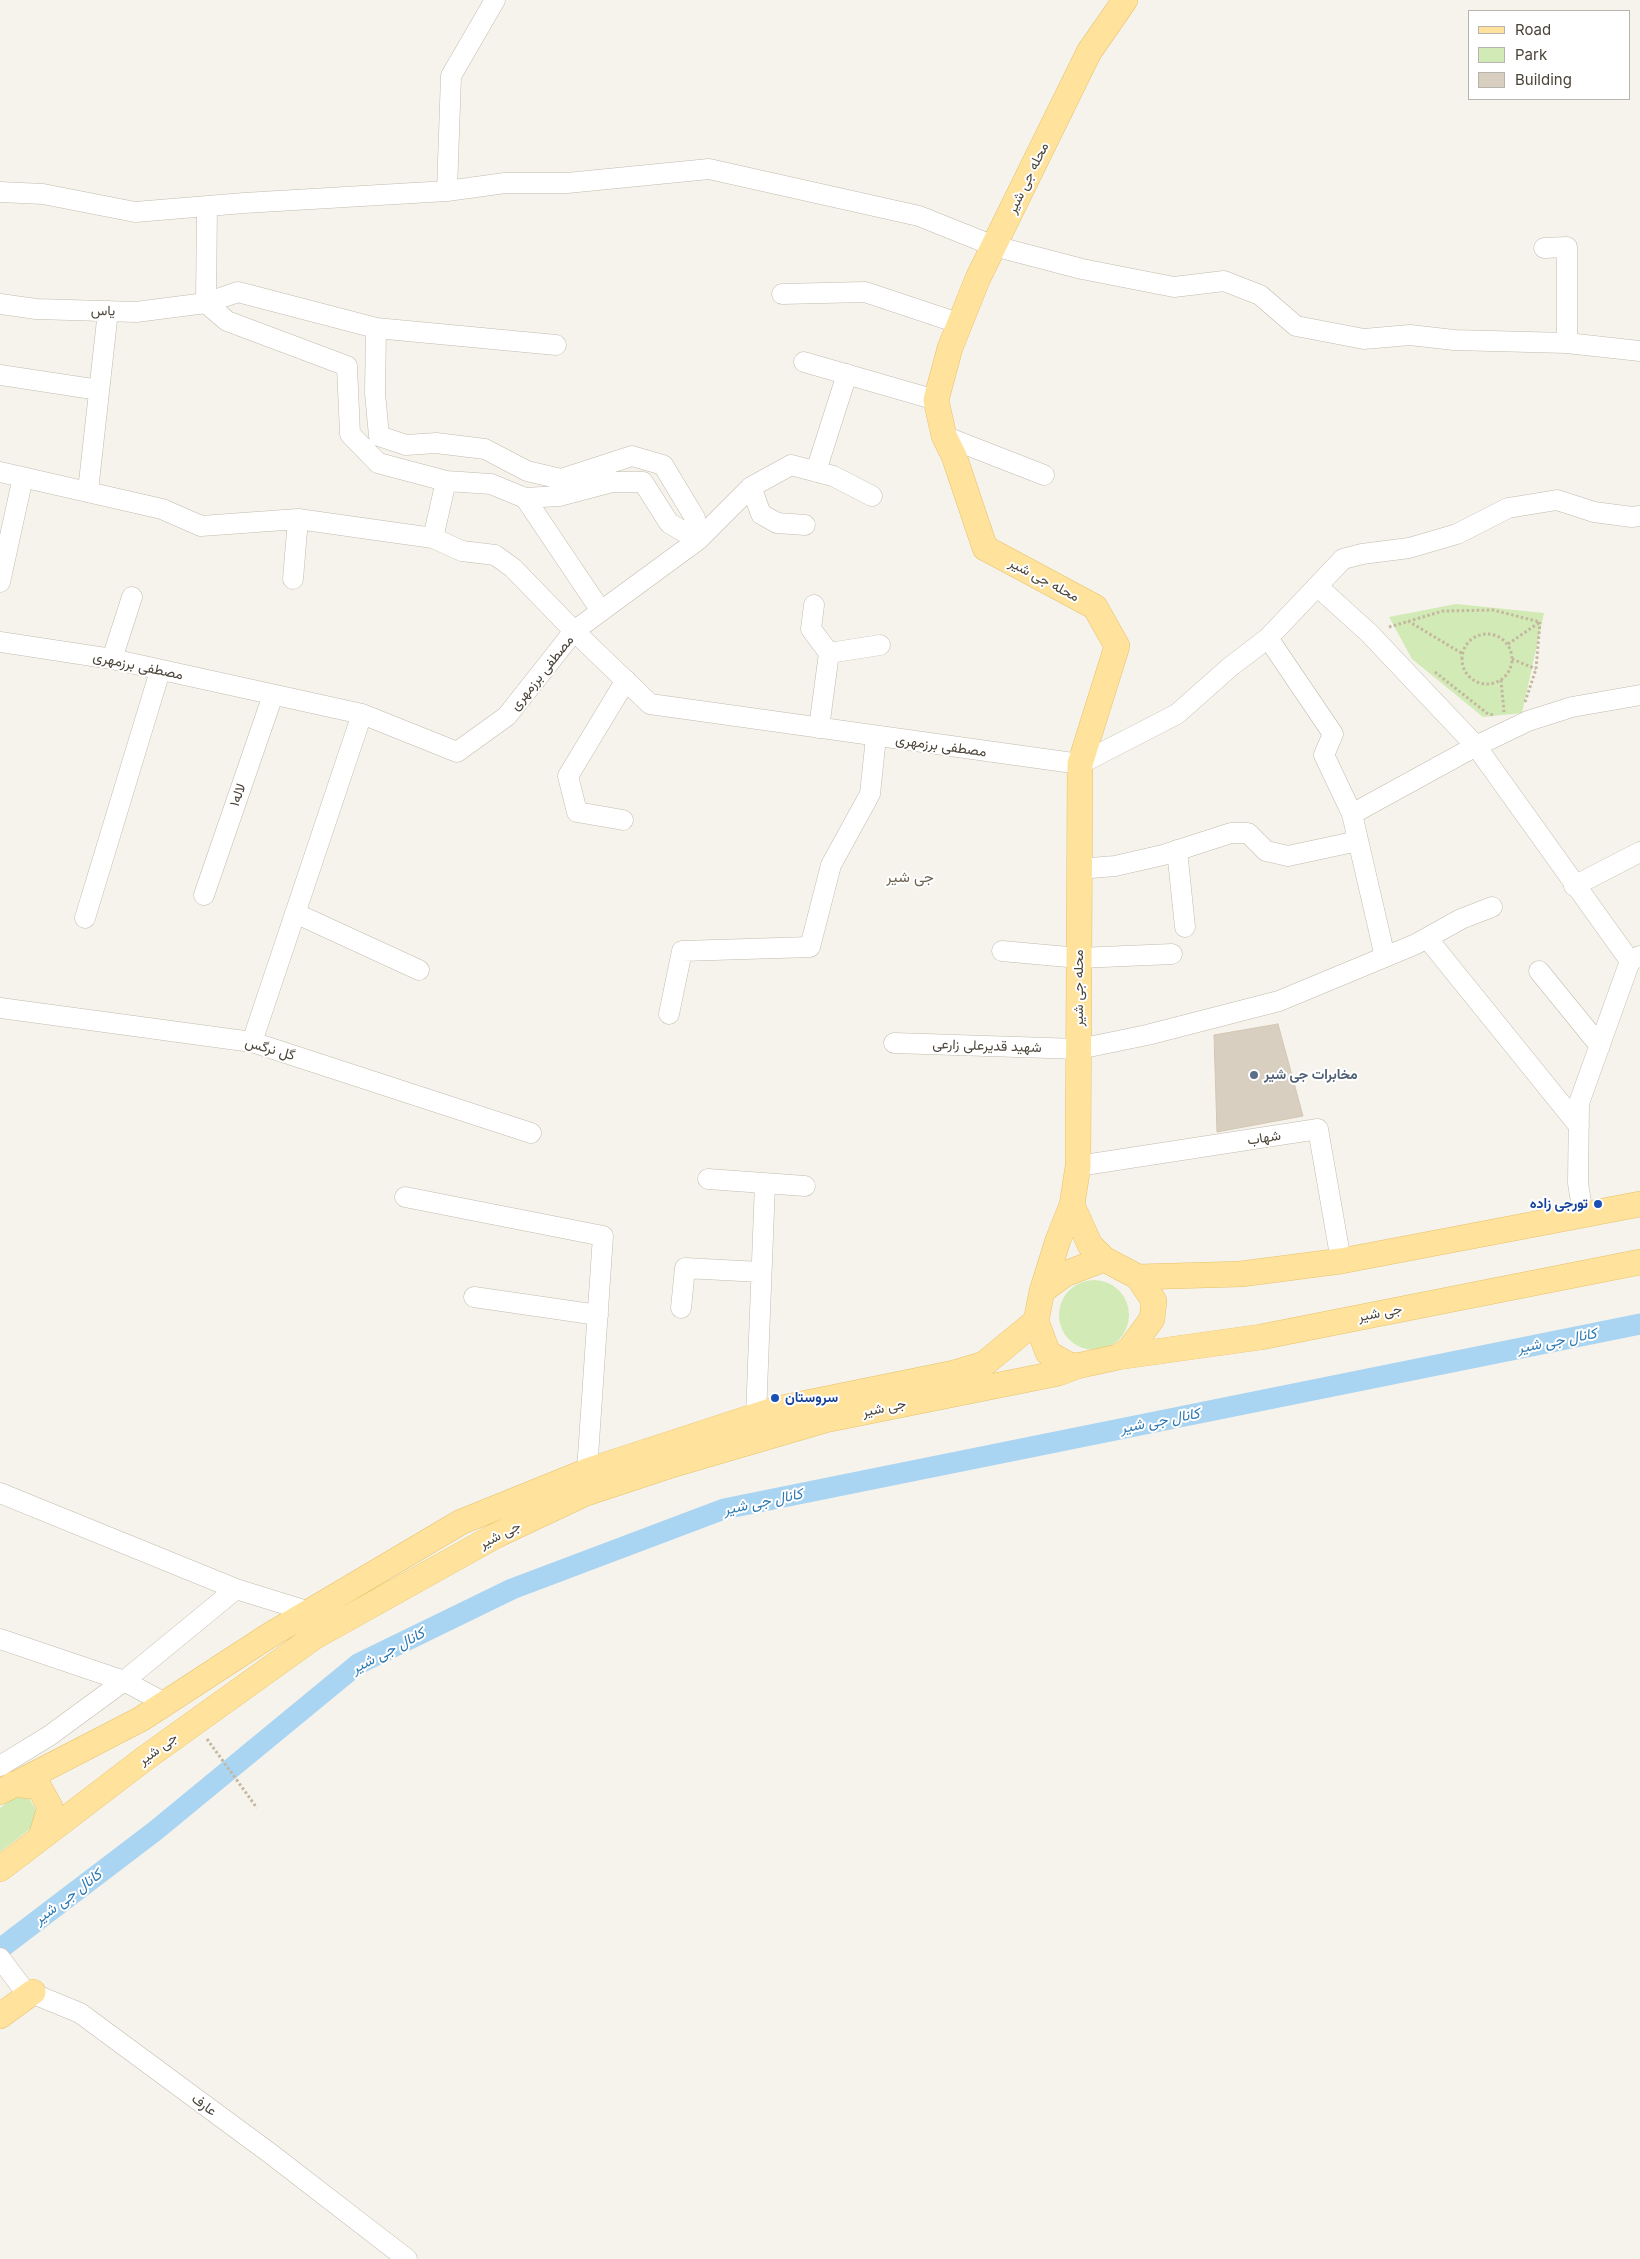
<!DOCTYPE html>
<html>
<head>
<meta charset="utf-8">
<style>
  body { margin:0 }
  #map { position:relative; width:1640px; height:2259px; overflow:hidden; background:#f6f3ec; font-family:Inter,sans-serif }
  canvas { display:block }
  .legend { position:absolute; left:1468px; top:10px; width:162px; height:90px; box-sizing:border-box; background:#fff; border:1px solid #b7b4b0; margin:0; padding:6px 9px; list-style:none; font-size:15px; color:#4b4439 }
  .legend li { display:flex; align-items:center; gap:10px; height:25px }
  .legend b { width:25px; border:1px solid #b7b4b0 }
</style>
</head>
<body>
<div id="map">
<canvas width="1640" height="2259"></canvas>
<ul class="legend">
<li><b style="height:6px;background:#ffe39c"></b>Road</li>
<li><b style="height:14px;background:#d2eab5"></b>Park</li>
<li><b style="height:14px;background:#d8cfc1"></b>Building</li>
</ul>
</div>
<script>
const ctx = document.querySelector('canvas').getContext('2d');
ctx.lineJoin = 'round';
function fill(path, color) { ctx.fillStyle = color; ctx.fill(path, 'evenodd'); }
const shape = rows => new Path2D(rows.map(r => 'M' + r).join(''));
function stroke(path, color, width, dash) { ctx.strokeStyle = color; ctx.lineWidth = width; ctx.lineCap = dash ? 'butt' : 'round'; ctx.setLineDash(dash || []); ctx.stroke(path); }
function label(font, color, halo, rows, align = 'center') {
  ctx.font = font + ' Inter,Vazirmatn,sans-serif'; ctx.lineWidth = 4; ctx.setLineDash([]); ctx.textBaseline = 'middle'; ctx.strokeStyle = halo; ctx.fillStyle = color; for (const [text, x, y, turn = 0] of rows) {
    ctx.save(); ctx.translate(x, y); ctx.rotate((+turn || 0) * Math.PI / 180); ctx.textAlign = isNaN(turn) ? turn : align; if (halo) ctx.strokeText(text, 0, 0); ctx.fillText(text, 0, 0); ctx.restore();
  }
}
fill(shape([
  [1456,604,1544,613,1522,713,1483,717,1412,659,1389,617],
  '1059 1315a35 35 0 1 1 70 0a35 35 0 1 1-70 0Z',
  [14,1797,28,1797,39,1814,35,1825,0,1852,0,1808]
]), '#d2eab5');
stroke(shape([
  [0,1949,155,1831,358,1664,512,1589,724,1509,1640,1324]
]), '#a9d4f2', 21);
const building = shape([
  [1278,1024,1303,1116,1217,1132,1214,1035,1278,1024]
]);
fill(building, '#d8cfc1');
stroke(building, '#d3c7b4', 1);
const minor = shape([
  [447,191,451,76,495,0],
  [0,192,43,194,135,212,244,203,447,191,505,183,567,183,709,169,919,216,994,246,1082,269,1174,287,1224,281,1260,295,1296,326,1364,339,1410,335,1454,340,1567,343,1640,351],
  [1544,248,1567,247,1567,343],
  [782,294,865,292,958,323],
  [206,303,227,321,347,366,350,434,378,463,446,481,491,484,525,498,559,496,612,482,643,482,669,523,698,540],
  [206,303,207,206],
  [0,304,36,309,136,312,206,303,238,292,376,328,375,393,379,436,406,445,436,443,485,449,527,471,561,479,632,456,663,465,695,518,698,540],
  [376,328,556,345],
  [804,362,936,400],
  [0,375,99,390],
  [944,436,1044,475],
  [816,471,847,374],
  [0,472,162,509,201,526,298,519,433,538,446,481],
  [751,487,761,514,777,523,805,525],
  [88,491,108,311],
  [525,498,601,611],
  [433,538,462,551,495,555,513,568,574,631,698,540,751,487,791,465,833,476,872,496],
  [293,579,298,519],
  [0,582,23,477],
  [1317,586,1369,633,1476,746,1528,721,1572,707,1640,695],
  [814,605,811,629,829,653,880,645],
  [1268,638,1333,734,1324,755,1352,814,1385,957],
  [0,642,112,659,362,714,457,752,507,716,574,631,650,704,1080,764,1177,714,1230,667,1268,638,1343,559,1362,554,1409,548,1457,534,1508,508,1557,500,1594,512,1632,517,1640,516],
  [112,659,132,597],
  [819,728,829,653],
  [1352,814,1476,746,1630,961],
  [623,820,577,812,568,776,626,680],
  [1177,850,1185,927],
  [1079,869,1115,866,1163,855,1231,833,1248,833,1266,851,1288,856,1358,841],
  [1574,886,1640,852],
  [204,895,273,695],
  [295,913,419,970],
  [85,918,160,671],
  [1427,938,1579,1126],
  [1002,951,1079,958,1172,954],
  [1539,971,1600,1046],
  [0,1008,252,1042,531,1133],
  [669,1014,682,951,810,947,831,865,870,794,876,737],
  [252,1042,362,714],
  [894,1043,1079,1049,1147,1035,1279,1001,1385,957,1416,944,1461,919,1492,907],
  [1078,1166,1318,1129,1341,1261],
  [708,1179,805,1186],
  [405,1197,603,1236,587,1471],
  [1583,1215,1578,1183,1579,1103,1630,961,1640,956],
  [474,1297,598,1315],
  [681,1308,685,1268,761,1272],
  [756,1416,765,1184],
  [0,1493,236,1589,310,1612],
  [0,1639,124,1681,165,1703],
  [0,1766,49,1736,124,1681,236,1589],
  [0,1958,24,1990,80,2013,271,2154,407,2259]
]);
const major = shape([
  [1072,1205,1090,1245,1104,1259],
  [1138,1277,1241,1274,1341,1261,1640,1204],
  [1042,1291,1058,1240,1072,1205,1078,1166,1080,764,1117,646,1095,607,985,548,954,456,944,436,936,400,950,348,978,278,1089,52,1125,0],
  [1118,1357,1130,1349,1152,1319,1154,1301,1138,1277,1104,1259,1065,1274,1042,1291,1036,1321,1048,1353,1067,1364,1077,1366,1118,1357,1261,1337,1640,1262],
  [13,1784,39,1787,50,1807,41,1837],
  [0,1792,141,1719,270,1635,461,1522,587,1471,777,1409,954,1373,984,1364,1036,1321],
  [0,1869,144,1759,314,1637,495,1536,584,1494,675,1464,825,1420,1059,1373,1077,1366],
  [0,2016,33,1992]
]);
stroke(minor, '#c2bbae', 21);
stroke(major, '#e6c16a', 26);
stroke(shape([
  [1408,621,1463,654],
  [1389,627,1443,611,1493,610,1540,622],
  '1462 659a25 25 0 1 1 50 0a25 25 0 1 1-50 0Z',
  [1508,644,1540,622],
  [1512,659,1536,669],
  [1435,672,1488,714,1494,715],
  [1501,680,1504,712],
  [1525,702,1536,669,1540,622],
  [207,1739,257,1808]
]), '#c4b79f', 3, [2.5, 2.5]);
stroke(minor, '#fff', 20);
stroke(major, '#ffe39c', 25);
for (const [x, y, r, color] of [
  [1254,1075,5,"#5c6f8a"],
  [1598,1204,5,"#1a4fb4"],
  [775,1398,5,"#1a4fb4"]
]) { const dot = new Path2D(); dot.arc(x, y, r, 0, 2 * Math.PI); ctx.fillStyle = color; ctx.fill(dot); stroke(dot, '#fff', 2); }
label('14px', '#4b4439', '#fff', [
  ["محله جی شیر",1028,178,-64],
  ["یاس",103,311,1],
  ["محله جی شیر",1044,580,28],
  ["مصطفی برزمهری",138,666,12],
  ["مصطفی برزمهری",542,673,-51],
  ["مصطفی برزمهری",941,746,8],
  ["لاله۱",238,795,-71],
  ["محله جی شیر",1079,988,-90],
  ["شهید قدیرعلی زارعی",987,1046,2],
  ["گل نرگس",270,1049,16],
  ["شهاب",1264,1138,-9],
  ["جی شیر",1380,1313,-11],
  ["جی شیر",884,1408,-12],
  ["جی شیر",500,1535,-27],
  ["جی شیر",158,1749,-36],
  ["عارف",204,2105,36]
]);
label('bold 14px', '#4e5e75', '#fff', [
  ["مخابرات جی شیر",1264,1075]
], 'left');
label('bold 14px', '#164399', '#fff', [
  ["تورجی زاده",1588,1204],
  ["سروستان",785,1398,"left"]
], 'right');
label('15px', '#6e6250', '#fff', [
  ["جی شیر",910,877]
]);
label('italic 15px', '#2e7ab2', '#fff', [
  ["کانال جی شیر",1557,1341,-11],
  ["کانال جی شیر",1160,1421,-11],
  ["کانال جی شیر",763,1502,-12],
  ["کانال جی شیر",388,1651,-28],
  ["کانال جی شیر",68,1897,-37]
]);
</script>
</body>
</html>
